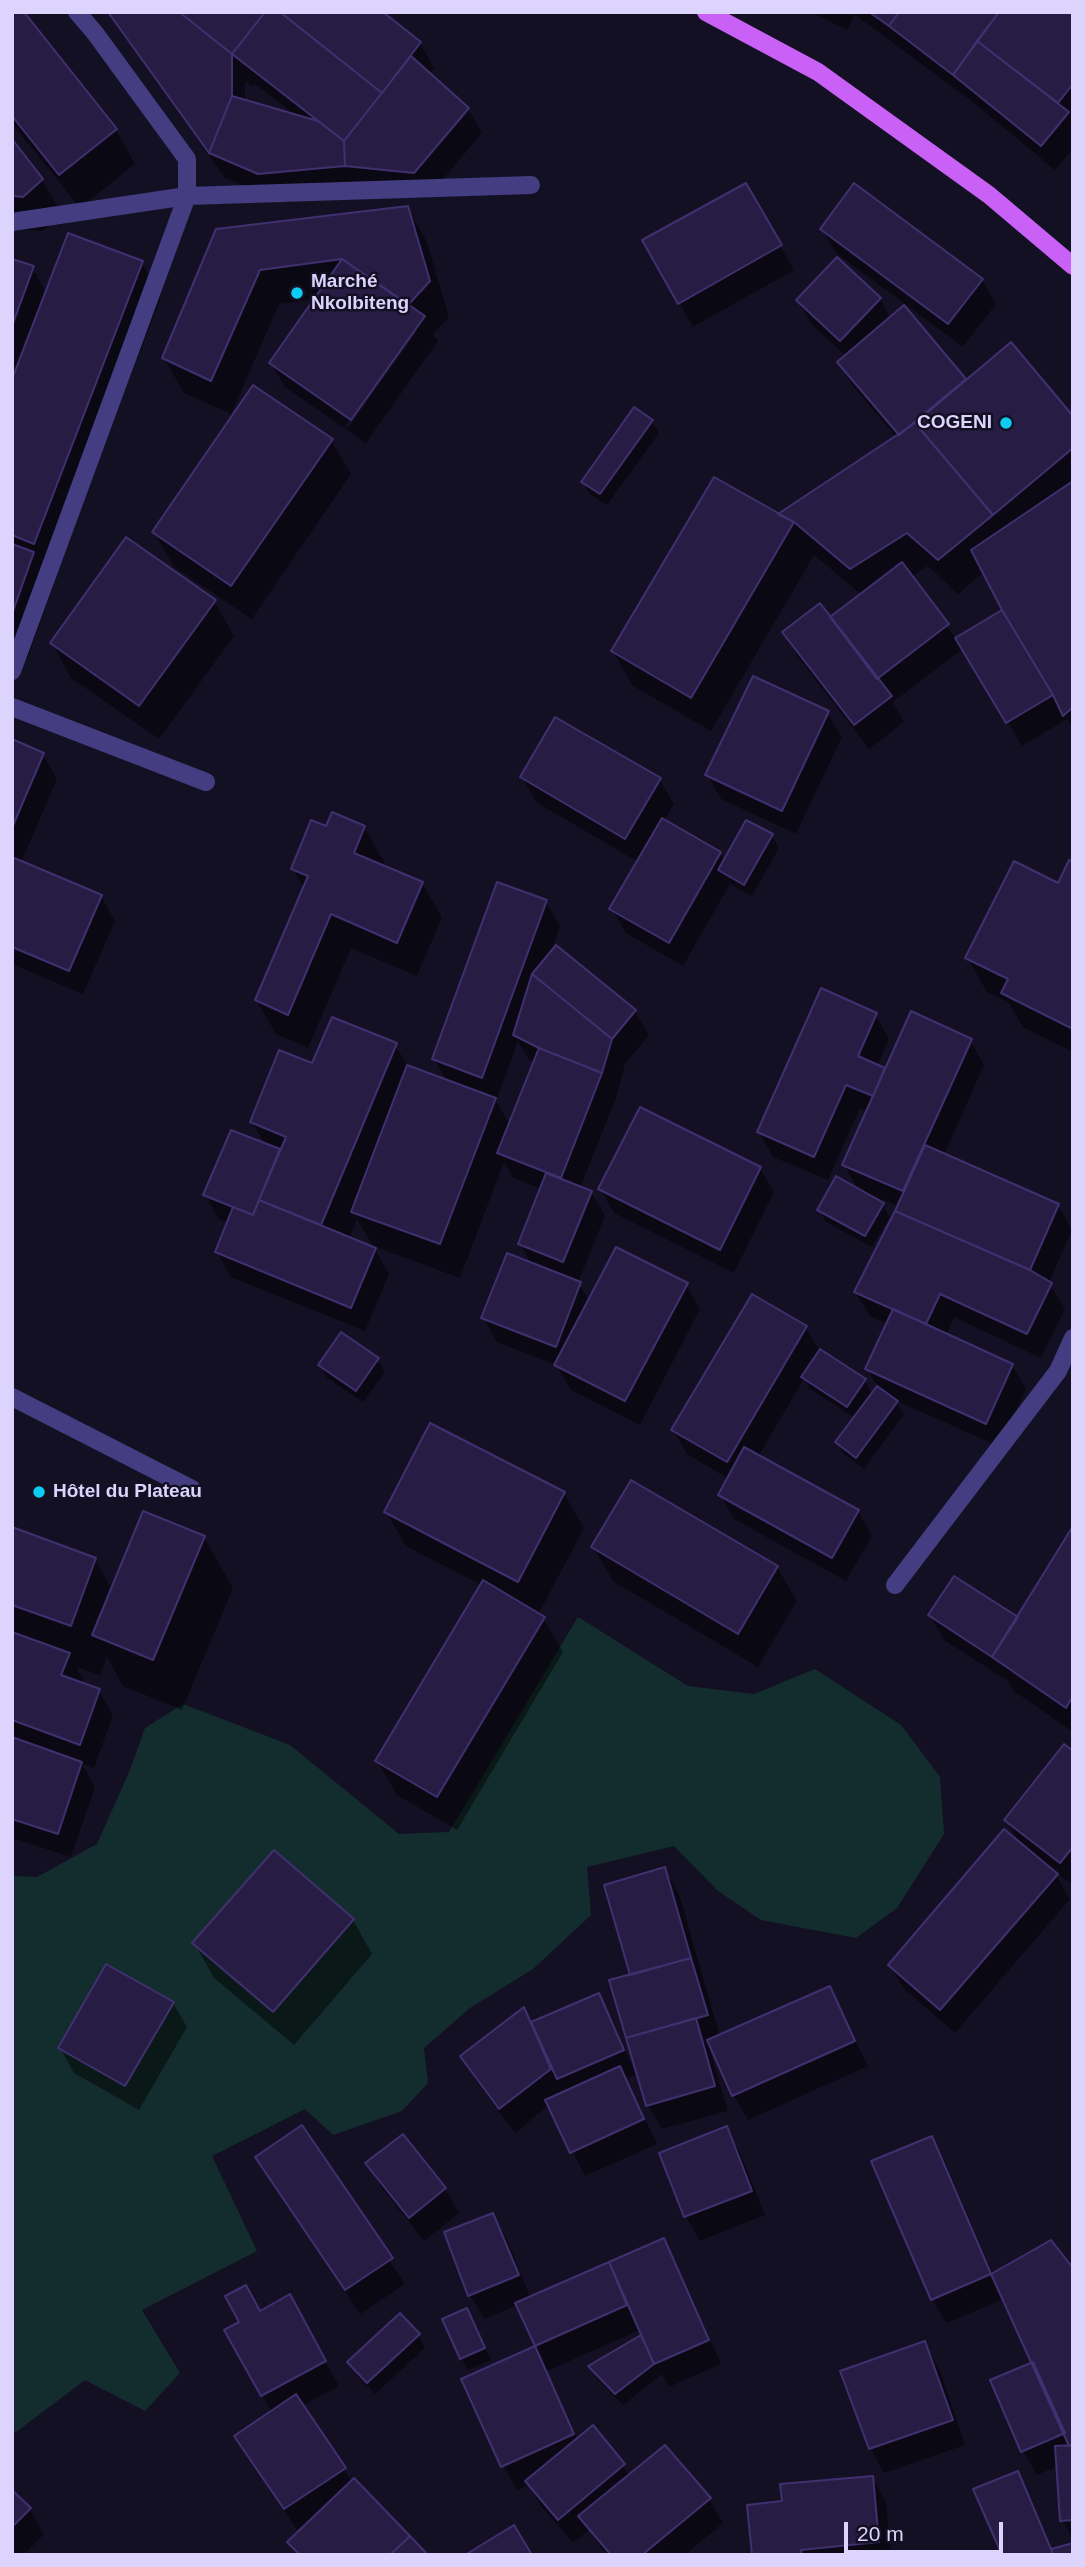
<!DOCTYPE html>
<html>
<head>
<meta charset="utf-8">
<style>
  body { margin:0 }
  #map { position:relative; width:1085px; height:2567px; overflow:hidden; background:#141024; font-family:Helvetica,sans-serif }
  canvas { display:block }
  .frame { position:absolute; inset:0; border:14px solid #dcd4fd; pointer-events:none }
  .scale { position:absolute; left:844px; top:2522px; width:159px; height:32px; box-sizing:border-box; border:4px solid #dcd4fd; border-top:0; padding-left:9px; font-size:21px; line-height:24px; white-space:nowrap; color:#dcd4fd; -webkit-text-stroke:5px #141024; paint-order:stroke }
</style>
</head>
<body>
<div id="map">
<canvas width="1085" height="2567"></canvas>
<div class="frame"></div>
<div class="scale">20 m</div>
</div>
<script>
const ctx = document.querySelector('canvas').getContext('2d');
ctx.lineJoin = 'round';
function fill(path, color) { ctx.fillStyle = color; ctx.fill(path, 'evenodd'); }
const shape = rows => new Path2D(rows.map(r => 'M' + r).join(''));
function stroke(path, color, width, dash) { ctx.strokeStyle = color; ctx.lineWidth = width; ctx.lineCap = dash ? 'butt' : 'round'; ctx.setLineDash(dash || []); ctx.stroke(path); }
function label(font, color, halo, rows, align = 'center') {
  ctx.font = font + ' Helvetica,sans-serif'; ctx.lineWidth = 5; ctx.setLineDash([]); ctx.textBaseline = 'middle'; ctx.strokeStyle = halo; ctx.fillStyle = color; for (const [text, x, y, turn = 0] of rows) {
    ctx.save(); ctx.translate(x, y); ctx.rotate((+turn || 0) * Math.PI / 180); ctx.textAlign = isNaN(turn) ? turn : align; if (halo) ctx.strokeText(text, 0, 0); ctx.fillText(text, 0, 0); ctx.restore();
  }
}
fill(shape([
  [578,1617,688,1686,754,1694,815,1669,901,1725,940,1777,944,1834,897,1908,856,1938,761,1920,718,1891,674,1846,587,1867,591,1915,533,1969,470,2008,424,2048,428,2083,402,2111,333,2135,305,2109,212,2156,257,2251,142,2310,180,2373,145,2411,85,2380,16,2432,12,2431,12,1876,37,1877,97,1844,130,1770,145,1728,183,1704,290,1745,399,1834,449,1832]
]), '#132d2e');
fill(shape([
  [12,12,116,130,135,164,80,208,12,123],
  [110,12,380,12,420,43,434,68,429,74,468,109,482,133,428,197,273,198,225,178,123,34],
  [245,81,253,87,255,84,297,117,245,102],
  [811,12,1071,12,1073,149,1055,170,969,99,855,15,847,30],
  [12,142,42,180,62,214,43,231,12,229],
  [745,185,794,270,693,327,645,241],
  [407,207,427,242,449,317,433,334,438,341,366,443,285,387,271,363,316,299,279,304,231,414,184,393,164,358,217,231],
  [414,328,417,331,348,428,345,426],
  [822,229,982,280,996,304,963,347,836,253],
  [12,261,32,268,47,293,142,263,161,297,54,577,45,573,53,588,27,659,12,653],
  [880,299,891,319,904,308,966,382,1073,419,1073,729,1067,719,1022,746,963,649,893,702,904,722,869,749,798,657,784,632,830,619,862,595,814,555,711,731,633,686,613,651,778,516,897,438,853,386,839,362,846,356,812,325,798,300],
  [928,566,958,594,984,572,1003,611,956,639,911,577],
  [652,421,659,433,607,505,590,494,583,482],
  [331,440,351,474,252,619,174,567,154,532],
  [214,601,234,636,159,739,71,678,52,643],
  [827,713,842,737,796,834,721,799,707,775],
  [12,741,43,754,57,779,21,863,101,896,115,921,83,994,12,964],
  [522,777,660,780,674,804,664,821,720,853,725,861,772,835,779,848,752,896,730,884,683,966,626,933,612,909,638,862,536,802],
  [364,827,384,862,382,866,422,883,442,917,417,976,351,948,308,1048,276,1034,256,1000,304,889,293,869,326,828],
  [1073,864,1073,1052,1023,1027,1008,1002,987,992,967,957,1058,886],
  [546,902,560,926,550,955,635,1011,649,1035,625,1064,616,1098,580,1188,591,1192,605,1216,578,1283,590,1301,686,1285,700,1309,640,1425,571,1390,556,1365,497,1342,483,1317,532,1265,520,1244,542,1189,513,1178,504,1162,460,1278,373,1246,357,1219,349,1239,375,1249,389,1274,365,1331,231,1277,217,1252,229,1223,219,1219,205,1195,266,1145,252,1122,313,1066,395,1045,409,1068,447,1082,434,1059],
  [518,1041,529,1060,535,1063,510,1125,496,1101],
  [875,1014,889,1039,877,1066,886,1070,970,1040,984,1065,944,1155,1058,1205,1072,1230,1049,1283,1065,1309,1041,1358,954,1317,946,1335,1012,1365,1026,1389,1000,1447,895,1400,904,1414,864,1469,844,1454,837,1442,855,1418,810,1389,804,1379,758,1457,858,1511,872,1536,846,1581,734,1519,720,1495,729,1479,687,1454,673,1430,753,1296,806,1328,819,1350,865,1381,872,1394,878,1387,867,1369,887,1324,870,1316,855,1292,898,1206,871,1195,870,1197,882,1204,890,1217,872,1247,826,1222,819,1210,859,1191,844,1165,868,1111,860,1108,828,1180,773,1157,759,1132],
  [760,1168,774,1192,734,1273,614,1213,600,1189],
  [377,1359,385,1372,363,1402,327,1378,320,1365],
  [564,1494,584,1528,538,1615,543,1618,563,1652,457,1830,397,1795,377,1761,481,1585,406,1546,386,1512],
  [12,1529,95,1559,112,1590,204,1537,233,1588,182,1710,123,1686,107,1657,100,1675,76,1667,83,1679,81,1684,99,1691,113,1715,94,1768,82,1764,95,1787,71,1857,12,1838],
  [1073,1529,1073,1732,1014,1691,1008,1681,944,1640,930,1615,1017,1619],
  [593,1547,777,1567,797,1601,758,1667,613,1581],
  [1073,1753,1073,1885,1053,1870,1070,1899,955,2033,904,1989,890,1965,1020,1844,1006,1820],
  [665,1870,679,1894,720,2037,829,1988,868,2066,748,2120,733,2095,711,2046,709,2047,728,2111,662,2129,648,2105,632,1976],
  [353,1920,372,1954,294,2045,214,1978,195,1944],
  [598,1995,612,2019,636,2075,626,2079,657,2144,585,2176,549,2105,515,2133,476,2081,462,2057,524,2010,532,2023],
  [173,2003,187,2027,139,2110,74,2073,60,2048],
  [302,2128,405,2284,360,2314,257,2158],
  [726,2128,740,2153,765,2215,700,2241,686,2216],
  [931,2138,945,2162,993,2275,1073,2271,1073,2539,1062,2520,1058,2466,1037,2475,1023,2451,1034,2363,1004,2299,946,2323,932,2299],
  [368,2164,445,2189,459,2213,424,2241,382,2188],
  [492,2215,507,2239,531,2299,663,2240,677,2265,721,2364,669,2387,662,2374,623,2405,597,2379,591,2367,643,2336,640,2330,547,2371,578,2440,592,2428,630,2476,709,2499,723,2523,685,2555,606,2555,589,2530,573,2543,541,2506,529,2485,517,2490,503,2466,464,2379,537,2347,518,2305,484,2319,470,2295],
  [260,2313,303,2320,339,2386,302,2406,352,2482,426,2555,297,2555,290,2542,299,2533,236,2436,272,2413,227,2331],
  [473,2322,491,2360,468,2370,461,2358],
  [418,2335,425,2348,375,2394,356,2374,349,2362],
  [925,2344,939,2368,965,2445,884,2473,870,2448],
  [1017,2473,1031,2498,1053,2550,1073,2555,1003,2555],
  [872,2477,886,2502,891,2555,754,2555,784,2503],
  [12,2492,30,2509,44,2534,24,2555,12,2555]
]), '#0007');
const building = shape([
  [12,12,24,12,117,129,59,175,12,116,12,12],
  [108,12,179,12,232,54,232,96,209,153,108,12],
  [179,12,265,12,232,54,179,12],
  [265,12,280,12,382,93,344,141,232,54,265,12],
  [280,12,383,12,421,42,382,93,280,12],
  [869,12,899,12,889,26,869,12],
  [899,12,999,12,953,75,889,26,899,12],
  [999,12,1073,12,1073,84,1058,103,977,41,999,12],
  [977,41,1069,112,1041,146,953,75,977,41],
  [411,56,469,108,414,173,345,166,344,141,411,56],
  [232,96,318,121,344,141,345,166,258,174,209,153,232,96],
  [12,139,43,179,23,197,12,196,12,139],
  [746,183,782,245,678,304,642,240,746,183],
  [854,183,983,279,948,324,820,229,854,183],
  [408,206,430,281,408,305,342,259,260,270,211,381,162,358,216,229,408,206],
  [68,233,143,261,34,544,12,535,12,379,68,233],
  [837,257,881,298,840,341,796,300,837,257],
  [12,259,34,266,12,326,12,259],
  [342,259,425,316,351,420,269,363,342,259],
  [904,305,966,379,899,435,837,362,904,305],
  [1011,342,1073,416,1073,448,993,515,915,423,1011,342],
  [253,385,333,439,231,586,152,532,253,385],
  [634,407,653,420,600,494,581,482,634,407],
  [915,423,993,515,938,560,907,533,850,569,794,522,778,514,915,423],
  [714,477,794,522,691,698,611,651,714,477],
  [1073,481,1073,707,1063,716,1053,695,1002,610,971,550,1073,481],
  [126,537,216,600,139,706,50,643,126,537],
  [12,544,34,552,12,614,12,544],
  [902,562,949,624,877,679,830,617,902,562],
  [820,603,892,696,854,725,782,632,820,603],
  [1002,610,1053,695,1006,723,955,638,1002,610],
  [753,676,829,711,782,811,705,775,753,676],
  [555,717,661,778,625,839,520,777,555,717],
  [12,739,44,753,12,828,12,739],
  [332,812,365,826,354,853,423,882,397,943,331,914,288,1015,255,1000,308,876,291,869,311,820,326,826,332,812],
  [662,818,721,852,669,943,609,909,662,818],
  [746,820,773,834,744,885,718,870,746,820],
  [12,857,102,895,69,971,12,947,12,857],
  [1069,860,1073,862,1073,1029,1001,993,1008,979,965,958,1014,861,1058,883,1069,860],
  [497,882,547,900,482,1078,432,1059,497,882],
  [556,945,636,1010,612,1039,532,974,556,945],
  [532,974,612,1039,602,1073,539,1048,513,1035,532,974],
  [821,988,877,1013,858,1056,885,1068,873,1096,846,1085,814,1157,757,1132,821,988],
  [911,1011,972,1039,903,1191,842,1165,911,1011],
  [332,1017,397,1043,321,1225,259,1200,286,1137,250,1122,279,1050,312,1063,332,1017],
  [539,1048,602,1073,561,1178,497,1153,539,1048],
  [407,1065,496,1098,440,1244,351,1212,407,1065],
  [640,1107,761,1167,720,1250,598,1189,640,1107],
  [231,1130,280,1149,253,1215,203,1195,231,1130],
  [925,1145,1059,1204,1030,1270,895,1211,925,1145],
  [546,1173,592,1191,563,1262,518,1244,546,1173],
  [836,1176,884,1203,865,1236,817,1210,836,1176],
  [259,1200,376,1248,351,1308,215,1252,233,1207,253,1215,259,1200],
  [895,1211,1030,1270,1052,1283,1027,1334,940,1294,926,1324,854,1292,895,1211],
  [616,1247,688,1283,625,1401,554,1365,616,1247],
  [507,1253,581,1282,556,1347,481,1318,507,1253],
  [752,1294,807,1326,727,1462,671,1430,752,1294],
  [893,1309,1013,1364,986,1424,865,1369,893,1309],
  [341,1332,379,1358,356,1391,318,1365,341,1332],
  [820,1349,866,1379,847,1407,801,1377,820,1349],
  [877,1386,898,1401,856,1458,835,1442,877,1386],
  [430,1423,565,1492,518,1582,384,1512,430,1423],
  [744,1447,859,1510,832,1558,718,1495,744,1447],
  [631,1480,778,1566,738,1634,591,1547,631,1480],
  [143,1511,205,1536,153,1660,92,1635,143,1511],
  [1073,1526,1073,1696,1066,1708,992,1657,1073,1526],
  [12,1527,96,1558,71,1626,12,1605,12,1527],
  [954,1576,1018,1617,992,1657,928,1615,954,1576],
  [483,1580,545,1617,437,1797,375,1761,483,1580],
  [12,1632,70,1653,61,1675,100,1689,80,1745,12,1720,12,1632],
  [12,1737,82,1762,58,1834,12,1819,12,1737],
  [1064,1744,1073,1751,1073,1847,1060,1863,1004,1820,1064,1744],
  [1004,1829,1058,1874,940,2010,888,1965,1004,1829],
  [274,1850,354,1919,273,2012,192,1943,274,1850],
  [665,1867,691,1958,630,1975,604,1885,665,1867],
  [691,1958,708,2015,626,2038,609,1980,691,1958],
  [106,1964,174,2002,125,2086,58,2048,106,1964],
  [830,1986,855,2041,732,2096,707,2040,830,1986],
  [599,1993,624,2050,557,2079,531,2022,599,1993],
  [524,2007,551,2069,499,2109,460,2056,524,2007],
  [696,2018,715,2086,646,2106,626,2038,696,2018],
  [620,2066,644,2119,570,2153,545,2100,620,2066],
  [302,2125,393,2258,345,2290,255,2157,302,2125],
  [727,2126,752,2191,684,2217,659,2153,727,2126],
  [403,2134,446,2188,409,2218,365,2163,403,2134],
  [932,2136,991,2274,931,2300,871,2161,932,2136],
  [493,2213,519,2275,468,2296,444,2232,493,2213],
  [664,2238,709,2340,654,2364,609,2262,664,2238],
  [1051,2240,1073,2268,1073,2445,1069,2446,991,2274,1051,2240],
  [609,2262,627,2305,535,2346,515,2303,609,2262],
  [246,2285,260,2311,290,2294,326,2361,261,2396,224,2330,239,2322,225,2296,246,2285],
  [467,2308,485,2348,460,2359,442,2319,467,2308],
  [400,2313,420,2334,367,2383,347,2362,400,2313],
  [641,2335,654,2364,615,2394,588,2366,641,2335],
  [925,2341,953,2420,869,2449,840,2371,925,2341],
  [535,2346,574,2434,501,2467,461,2379,535,2346],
  [1033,2362,1065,2433,1021,2452,990,2380,1033,2362],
  [296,2394,346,2468,284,2509,234,2436,296,2394],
  [593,2425,625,2464,558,2520,525,2481,593,2425],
  [665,2445,711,2498,642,2555,611,2555,578,2516,665,2445],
  [1073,2445,1073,2520,1060,2521,1055,2446,1073,2445],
  [1018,2471,1051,2549,1053,2555,1002,2555,973,2489,1018,2471],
  [873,2476,879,2542,801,2550,802,2555,752,2555,747,2505,782,2501,780,2484,873,2476],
  [354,2478,410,2536,390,2555,300,2555,287,2542,354,2478],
  [12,2490,31,2508,12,2527,12,2490],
  [514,2525,532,2555,465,2555,514,2525],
  [410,2536,428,2555,390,2555,410,2536],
  [1073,2543,1073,2555,1053,2555,1051,2549,1073,2543]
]);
fill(building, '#271d44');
stroke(building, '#40306f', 2);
stroke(shape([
  [12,222,187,196,531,185],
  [12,671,187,196,187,159,95,33,77,12],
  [12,707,206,782],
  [12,1397,192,1489],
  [895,1585,1058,1371,1073,1338]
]), '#443d81', 18);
stroke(shape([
  [706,12,818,72,989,195,1073,266]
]), '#c961f7', 18);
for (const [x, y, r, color] of [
  [297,293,7,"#0cccf2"],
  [1006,423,7,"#0cccf2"],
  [39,1492,7,"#0cccf2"]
]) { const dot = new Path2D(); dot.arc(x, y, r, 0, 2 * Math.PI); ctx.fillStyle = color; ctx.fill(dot); stroke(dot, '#141024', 2.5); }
label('bold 19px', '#dcd4fd', '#141024', [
  ["Marché",311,282],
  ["Nkolbiteng",311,304],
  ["COGENI",992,423,"right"],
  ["Hôtel du Plateau",53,1492]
], 'left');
</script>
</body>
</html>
